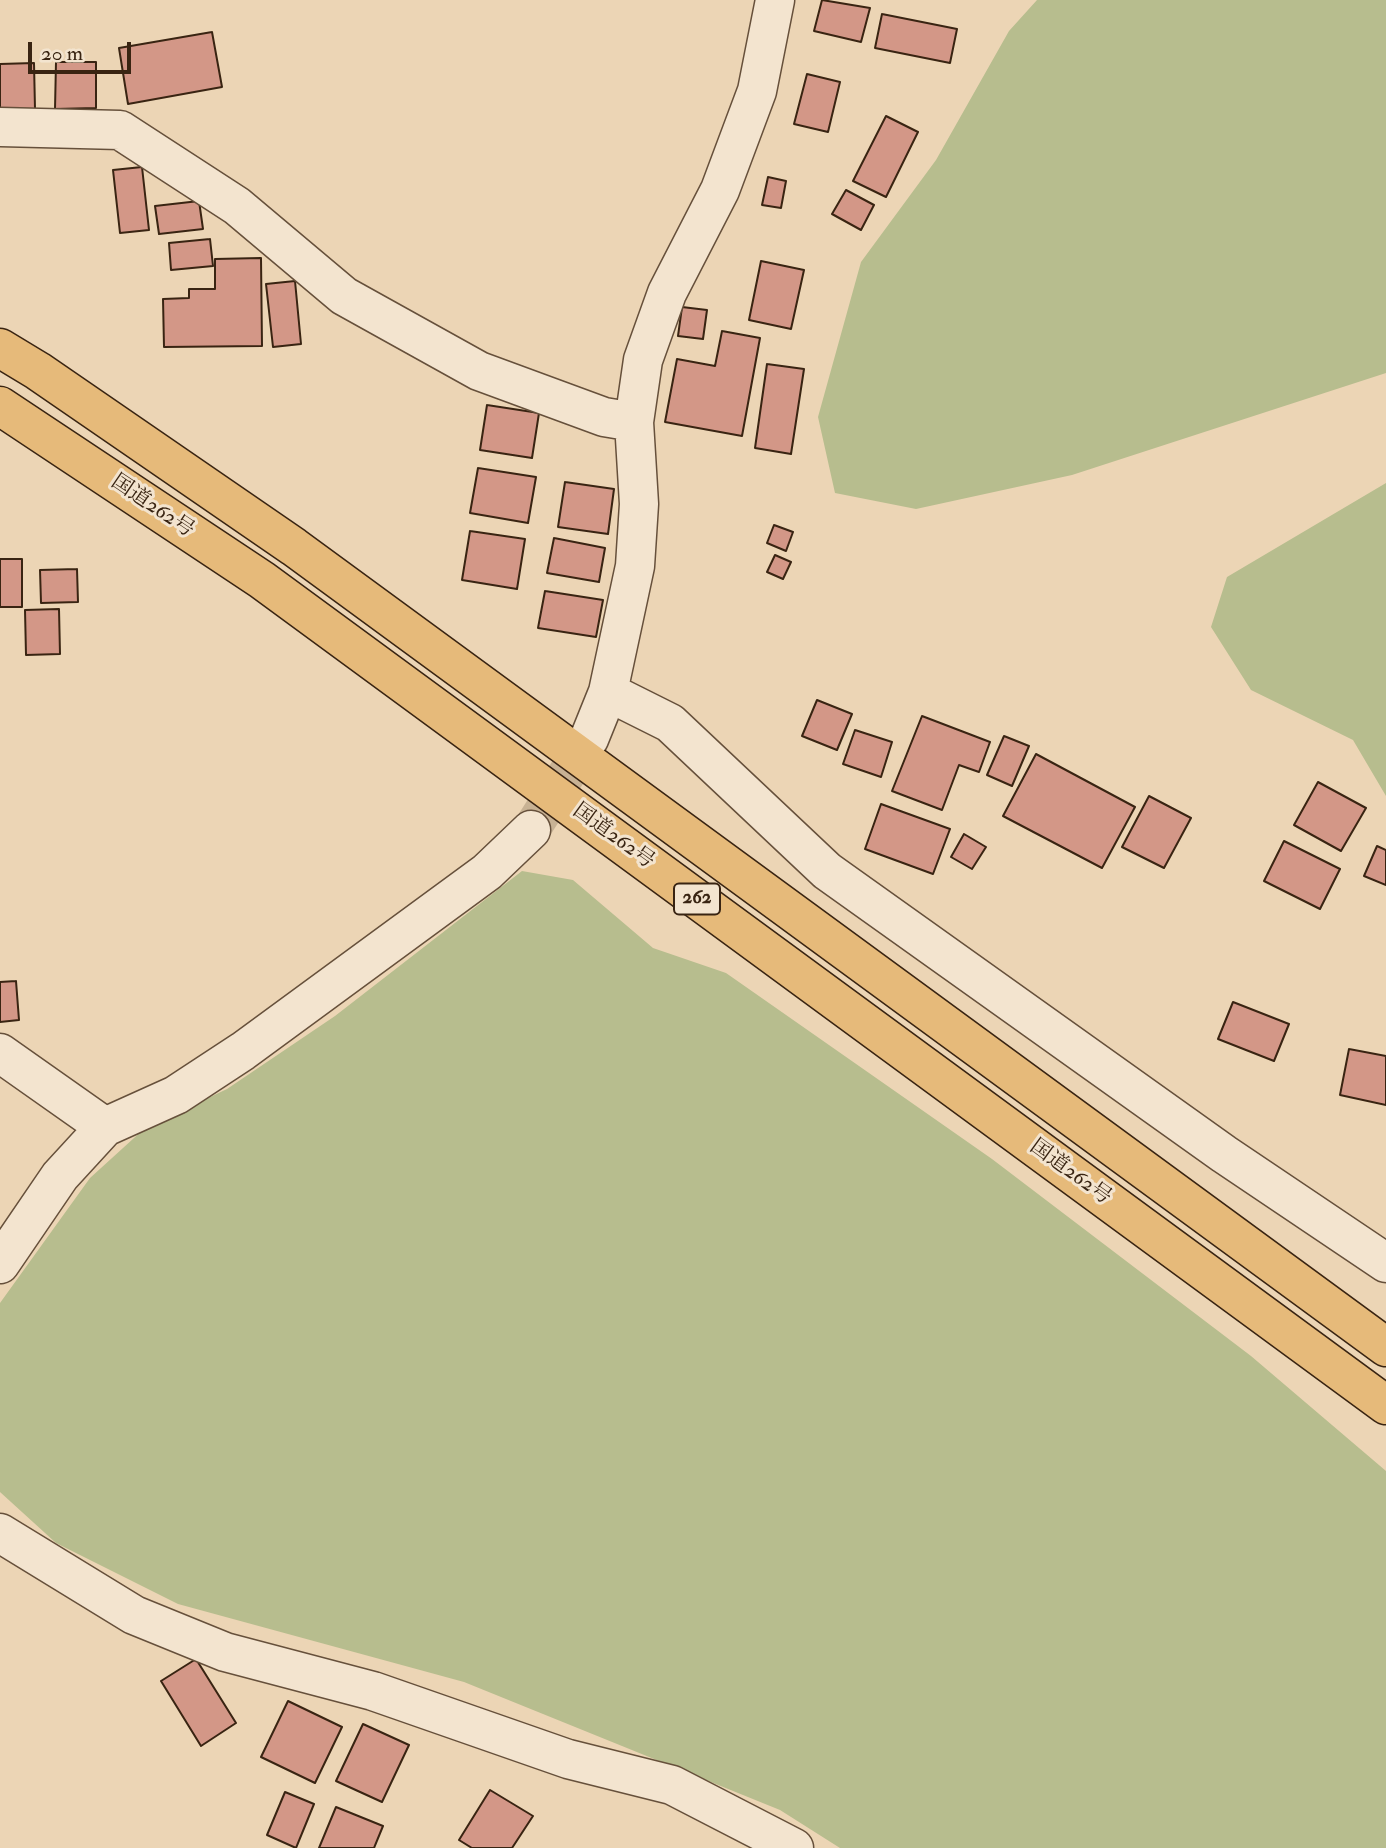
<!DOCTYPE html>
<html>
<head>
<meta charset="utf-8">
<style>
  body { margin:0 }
  #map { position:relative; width:1386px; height:1848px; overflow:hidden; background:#ecd5b5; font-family:"IM FELL Double Pica",serif }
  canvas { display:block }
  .scale { position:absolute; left:28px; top:42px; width:103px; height:32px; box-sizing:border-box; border:4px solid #392412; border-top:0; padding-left:9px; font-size:21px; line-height:24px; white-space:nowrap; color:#392412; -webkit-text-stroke:5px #f3e4cf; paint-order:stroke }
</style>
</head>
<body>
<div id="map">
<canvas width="1386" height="1848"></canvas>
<div class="scale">20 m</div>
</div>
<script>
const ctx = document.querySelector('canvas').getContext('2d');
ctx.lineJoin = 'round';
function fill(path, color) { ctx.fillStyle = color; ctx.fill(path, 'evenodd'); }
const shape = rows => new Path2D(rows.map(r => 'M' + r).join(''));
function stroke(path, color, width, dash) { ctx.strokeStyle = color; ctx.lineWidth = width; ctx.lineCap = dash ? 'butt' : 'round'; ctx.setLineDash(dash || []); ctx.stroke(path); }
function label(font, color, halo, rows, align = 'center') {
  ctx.font = font + ' "IM FELL Double Pica","Noto Serif JP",serif'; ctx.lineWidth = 6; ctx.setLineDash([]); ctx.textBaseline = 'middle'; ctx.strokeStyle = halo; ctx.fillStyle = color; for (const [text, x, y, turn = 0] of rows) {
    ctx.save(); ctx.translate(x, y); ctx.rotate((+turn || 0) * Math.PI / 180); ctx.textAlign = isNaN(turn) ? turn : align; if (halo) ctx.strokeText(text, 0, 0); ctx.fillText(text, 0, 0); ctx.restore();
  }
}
fill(shape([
  [1037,0,1386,0,1386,373,1072,475,916,509,835,493,818,417,861,262,936,160,1009,31],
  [1386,483,1386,796,1353,740,1251,690,1211,627,1227,577],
  [522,871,573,880,653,948,726,973,992,1159,1251,1356,1386,1471,1386,1848,840,1848,780,1810,464,1682,178,1604,56,1543,0,1492,0,1303,90,1178,145,1128,227,1089,335,1016]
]), '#b7bd8e');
const building = shape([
  [822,0,870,8,861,42,814,31,822,0],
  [882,14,957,29,950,63,875,48,882,14],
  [212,32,222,87,128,104,119,48,212,32],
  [56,62,96,62,96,108,55,109,56,62],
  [34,63,35,109,0,110,0,64,34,63],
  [807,74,840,82,828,132,794,124,807,74],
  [886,116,918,132,886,197,853,181,886,116],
  [142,167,149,230,120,233,113,170,142,167],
  [768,177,786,181,781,208,762,205,768,177],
  [846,190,874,205,861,230,832,214,846,190],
  [199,201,203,229,159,234,155,206,199,201],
  [210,239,213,266,171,270,169,243,210,239],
  [261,258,262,346,164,347,163,299,189,298,189,289,215,289,215,259,261,258],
  [761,261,804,270,791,329,749,320,761,261],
  [295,281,301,344,273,347,266,284,295,281],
  [682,307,707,310,703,339,678,336,682,307],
  [722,331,760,338,742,436,665,422,677,359,715,366,722,331],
  [767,364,804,369,791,454,755,448,767,364],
  [487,405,539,413,532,458,480,450,487,405],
  [478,468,536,477,528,523,470,513,478,468],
  [565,482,614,489,608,534,558,527,565,482],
  [774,525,793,532,786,551,767,543,774,525],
  [470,531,525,539,517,589,462,580,470,531],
  [554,538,605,548,599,582,547,573,554,538],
  [775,555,791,562,783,579,767,572,775,555],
  [0,559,22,559,22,607,0,607,0,559],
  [77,569,78,602,41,603,40,570,77,569],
  [545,591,603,600,596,637,538,628,545,591],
  [59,609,60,654,26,655,25,610,59,609],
  [817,700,852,714,837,750,802,736,817,700],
  [922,716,990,742,979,772,959,765,942,810,892,791,922,716],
  [855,730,892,742,881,777,843,764,855,730],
  [1004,736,1029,746,1012,786,987,775,1004,736],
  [1036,754,1135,807,1102,868,1003,816,1036,754],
  [1318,782,1366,808,1341,851,1294,825,1318,782],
  [1149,796,1191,818,1164,868,1122,847,1149,796],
  [881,804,950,829,933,874,865,849,881,804],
  [964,834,986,847,972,869,951,857,964,834],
  [1284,841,1340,869,1320,909,1264,881,1284,841],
  [1377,846,1386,850,1386,885,1364,876,1377,846],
  [16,981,19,1020,0,1022,0,982,16,981],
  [1233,1002,1289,1024,1274,1061,1218,1039,1233,1002],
  [1349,1049,1386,1056,1386,1105,1340,1095,1349,1049],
  [196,1659,236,1723,201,1746,161,1681,196,1659],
  [288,1701,342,1727,315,1783,261,1757,288,1701],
  [363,1724,409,1745,382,1802,336,1781,363,1724],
  [490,1790,533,1816,512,1848,472,1848,459,1840,490,1790],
  [285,1792,314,1804,296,1848,267,1835,285,1792],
  [336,1807,383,1826,374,1848,319,1848,336,1807]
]);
fill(building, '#d39787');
stroke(building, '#392412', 2);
stroke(shape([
  [531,830,589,739]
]), '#c8b294', 38, [38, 19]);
const minor = shape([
  [0,127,120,130,237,206,344,296,479,371,604,417,634,422],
  [608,692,670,723,827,871,1224,1154,1386,1263],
  [589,739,608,692,635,566,639,504,634,422,643,360,667,293,720,190,757,91,775,0],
  [0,1053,105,1127],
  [0,1264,60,1176,105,1127,176,1095,243,1051,487,872,531,830],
  [0,1533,134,1615,225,1652,373,1691,568,1759,672,1785,794,1848]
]);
const highway = shape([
  [0,348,38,371,294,547,1386,1347],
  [0,406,262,580,1386,1405]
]);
stroke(minor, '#66503b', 41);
stroke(highway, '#392412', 41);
stroke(minor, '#f3e4cf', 38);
stroke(highway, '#e6ba7a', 38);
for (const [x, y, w] of [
  [697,899,46]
]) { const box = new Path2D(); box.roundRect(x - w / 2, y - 15.5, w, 31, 5); ctx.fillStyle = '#f3e4cf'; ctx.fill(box); stroke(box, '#392412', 2); }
label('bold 19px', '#392412', null, [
  ["262",697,899]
]);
label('21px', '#392412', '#f3e4cf', [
  ["国道262号",152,507,34],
  ["国道262号",613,837,36],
  ["国道262号",1070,1173,36]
]);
</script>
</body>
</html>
